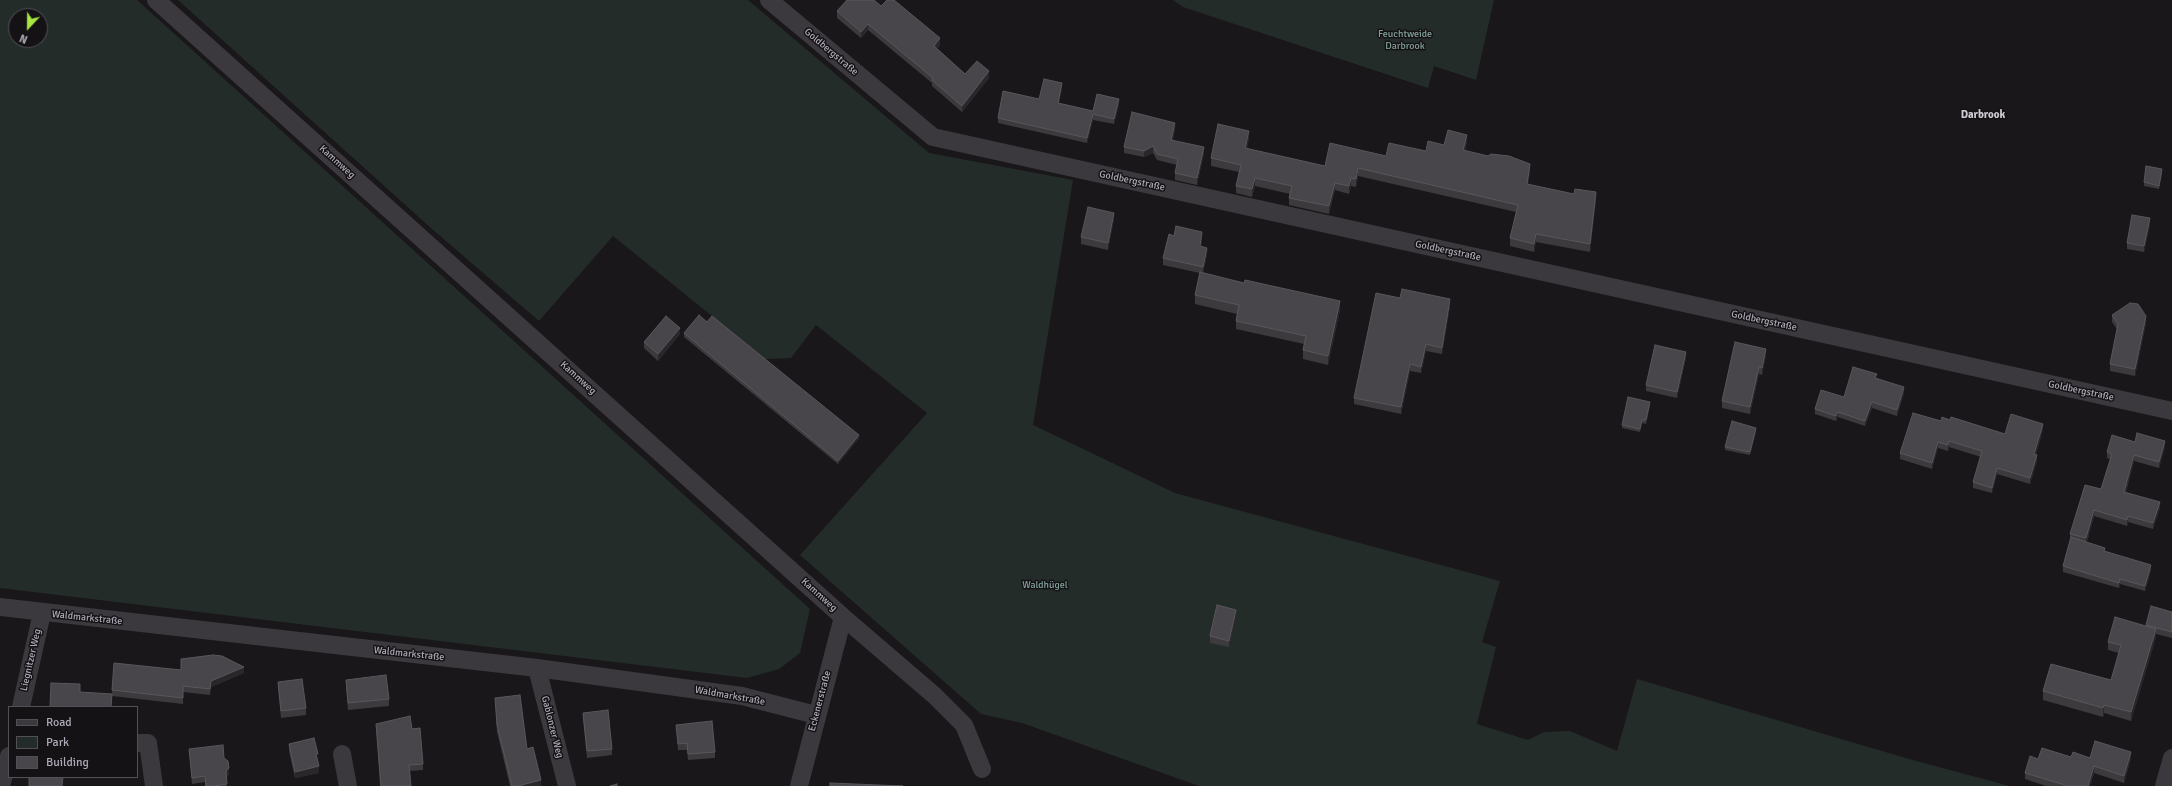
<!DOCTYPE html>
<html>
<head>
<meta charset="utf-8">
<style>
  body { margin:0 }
  #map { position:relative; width:2172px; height:786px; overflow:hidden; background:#191719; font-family:Signika,sans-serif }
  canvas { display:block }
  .legend { position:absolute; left:8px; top:706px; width:130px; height:72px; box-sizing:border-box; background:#141214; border:1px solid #524f56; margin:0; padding:5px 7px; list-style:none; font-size:12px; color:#b0aab8 }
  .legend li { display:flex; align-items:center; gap:8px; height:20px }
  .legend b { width:20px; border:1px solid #524f56 }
  .north { position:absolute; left:8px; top:8px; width:40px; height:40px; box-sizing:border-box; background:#141214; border:1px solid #524f56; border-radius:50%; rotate:202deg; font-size:11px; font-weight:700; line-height:16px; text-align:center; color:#b0aab8 }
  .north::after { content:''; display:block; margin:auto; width:14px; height:18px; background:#a8e642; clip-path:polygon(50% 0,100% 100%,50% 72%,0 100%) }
</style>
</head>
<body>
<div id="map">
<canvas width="2172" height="786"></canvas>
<ul class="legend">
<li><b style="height:5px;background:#3c393e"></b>Road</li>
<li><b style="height:11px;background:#242c2a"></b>Park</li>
<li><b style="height:11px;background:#49464b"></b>Building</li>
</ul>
<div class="north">N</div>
</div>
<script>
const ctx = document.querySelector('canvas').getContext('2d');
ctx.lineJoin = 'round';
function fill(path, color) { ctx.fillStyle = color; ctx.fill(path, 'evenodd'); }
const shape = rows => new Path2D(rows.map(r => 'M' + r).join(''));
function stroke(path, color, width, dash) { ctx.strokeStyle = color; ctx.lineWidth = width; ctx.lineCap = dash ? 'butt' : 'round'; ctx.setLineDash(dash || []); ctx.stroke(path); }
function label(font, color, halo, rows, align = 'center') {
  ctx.font = font + ' Signika,sans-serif'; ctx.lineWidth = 3; ctx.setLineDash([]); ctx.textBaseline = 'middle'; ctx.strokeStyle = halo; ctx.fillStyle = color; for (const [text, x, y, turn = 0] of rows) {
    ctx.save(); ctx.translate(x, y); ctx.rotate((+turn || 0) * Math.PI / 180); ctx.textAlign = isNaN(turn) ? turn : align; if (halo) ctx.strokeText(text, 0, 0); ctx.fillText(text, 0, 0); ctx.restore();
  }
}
fill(shape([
  [0,0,137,0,810,609,800,653,779,669,747,678,0,588],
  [16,16,40,16,40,40,16,40],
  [178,0,748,0,929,153,1073,180,1033,425,1175,493,1500,581,1482,642,1496,647,1477,724,1528,740,1544,732,1570,731,1617,751,1637,679,1916,761,2010,786,1199,786,1022,723,981,714,800,555,927,413,816,325,791,358,765,359,613,236,539,321,432,229],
  [1173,0,1494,0,1476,80,1434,66,1428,88,1183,7]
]), '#242c2a');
stroke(shape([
  [156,0,843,617,935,696,964,725,982,769],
  [769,0,933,137,2172,411],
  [0,607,537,668,742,696,816,715],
  [537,668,567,786],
  [21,707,42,613],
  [137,743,148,743,154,786],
  [342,754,348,786],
  [1,786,9,756],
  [799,786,843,617],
  [2164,786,2172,758]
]), '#3c393e', 18);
fill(shape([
  [881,6,940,45,937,49,965,74,989,78,962,112,932,86,932,83,868,30,861,38,837,18,837,11],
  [1062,88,1059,103,1093,111,1119,104,1114,124,1093,120,1087,143,998,123,998,118],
  [1175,129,1173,140,1204,153,1197,185,1175,180,1175,173,1177,165,1157,160,1153,153,1144,157,1124,153,1124,147],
  [1249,138,1247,149,1325,166,1386,156,1426,151,1444,145,1467,142,1465,151,1530,171,1528,184,1596,199,1590,252,1536,242,1534,252,1510,246,1510,238,1516,212,1358,176,1356,187,1351,186,1349,194,1335,190,1329,214,1289,205,1289,198,1290,194,1255,186,1252,197,1236,193,1236,186,1239,172,1211,166,1211,158],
  [2162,173,2159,189,2144,186,2144,182],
  [1114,219,1108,250,1081,244,1081,237],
  [2150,224,2144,252,2127,249,2127,243],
  [1174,236,1202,239,1201,246,1207,254,1203,273,1340,310,1328,365,1303,359,1303,350,1304,344,1236,329,1236,321,1237,314,1195,304,1195,295,1200,273,1163,265,1163,258],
  [1400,298,1450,306,1442,354,1426,351,1421,373,1410,371,1401,414,1354,404,1354,398],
  [2112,315,2146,323,2135,376,2110,371,2110,364,2117,329,2112,322],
  [707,322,859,438,838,464,684,337,684,333],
  [680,334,658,361,644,348,644,342],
  [1766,355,1762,375,1759,374,1750,414,1722,408,1722,401],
  [1686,358,1677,398,1646,391,1646,385],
  [1877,378,1904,393,1897,416,1872,408,1865,426,1838,417,1836,421,1815,414,1815,409,1844,397],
  [1650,405,1646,424,1642,423,1640,432,1622,428,1622,425],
  [1941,421,2005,434,2043,430,2036,454,2037,461,2030,484,1997,474,1992,493,1973,488,1973,482,1981,457,1949,447,1948,451,1938,448,1932,469,1900,459,1900,453],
  [1756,432,1750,455,1725,450,1725,447],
  [2135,442,2165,447,2159,468,2134,461,2126,492,2160,508,2153,529,2128,522,2127,526,2094,516,2087,542,2105,551,2151,570,2145,591,2120,584,2119,588,2063,572,2063,566,2070,540,2070,534,2101,489,2110,459,2107,458,2107,452],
  [2172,612,2172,638,2156,634,2156,637,2131,721,2104,713,2103,717,2043,700,2043,691,2111,680,2119,653,2108,650,2108,642,2146,626,2146,625],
  [1236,616,1229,647,1210,643,1210,636],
  [181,670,244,673,211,687,210,695,183,692,183,704,112,696,111,707,50,707,112,694,112,690],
  [346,680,389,699,389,706,348,710,346,687],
  [278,682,306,708,306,715,281,718,278,688],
  [495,698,527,749,541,786,510,786,497,732],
  [583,713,612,749,612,755,587,758,583,719],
  [376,724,412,729,423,764,423,770,410,771,411,786,380,786],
  [676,725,715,752,715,758,688,760,687,750,678,750],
  [289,744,318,761,319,773,295,778,289,751],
  [189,749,224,758,229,774,226,777,227,786,205,786,205,782,192,784],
  [2071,757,2090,758,2131,759,2124,783,2094,773,2090,786,2046,786,2025,779,2025,773,2038,759]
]), '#3d3a3e');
fill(shape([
  [868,24,868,30,861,38,861,32],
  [940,38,940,45,934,53,934,46],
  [989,71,989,78,962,112,962,106],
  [1062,83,1062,88,1058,109,1058,103],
  [1119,99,1119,104,1114,124,1114,119],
  [1093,114,1093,120,1087,143,1087,138],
  [1175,123,1175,129,1171,146,1171,140],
  [1249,131,1249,138,1245,156,1245,148],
  [1467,135,1467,142,1463,158,1463,150],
  [1153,146,1153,153,1144,157,1144,151],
  [1204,147,1204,153,1197,185,1197,178],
  [1530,164,1530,171,1527,191,1527,184],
  [1358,168,1358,176,1356,187,1356,179],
  [1255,178,1255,186,1252,197,1252,189],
  [1351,178,1351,186,1349,194,1349,186],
  [1335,183,1335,190,1329,214,1329,206],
  [1596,192,1596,199,1590,252,1590,244],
  [1114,213,1114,219,1108,250,1108,243],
  [2150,218,2150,224,2144,252,2144,246],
  [1202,232,1202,239,1200,253,1200,246],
  [1536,234,1536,242,1534,252,1534,244],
  [1207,248,1207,254,1203,273,1203,267],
  [1450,299,1450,306,1442,354,1442,348],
  [1340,301,1340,310,1328,365,1328,356],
  [2146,316,2146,323,2135,376,2135,369],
  [680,328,680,334,658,361,658,354],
  [1426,344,1426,351,1421,373,1421,367],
  [1766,349,1766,355,1762,375,1762,368],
  [1686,352,1686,358,1677,398,1677,392],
  [1410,364,1410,371,1401,414,1401,407],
  [1759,367,1759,374,1750,414,1750,407],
  [1904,387,1904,393,1897,416,1897,410],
  [1650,402,1650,405,1646,424,1646,420],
  [1872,402,1872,408,1865,426,1865,421],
  [1838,412,1838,417,1836,421,1836,416],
  [2043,424,2043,430,2034,460,2034,454],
  [1756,428,1756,432,1750,455,1750,452],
  [859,435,859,438,838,464,838,461],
  [1949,441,1949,447,1948,451,1948,445],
  [2165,441,2165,447,2159,468,2159,462],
  [1938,442,1938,448,1932,469,1932,463],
  [2037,455,2037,461,2030,484,2030,478],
  [2134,455,2134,461,2124,497,2124,492],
  [1997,468,1997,474,1992,493,1992,488],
  [2160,502,2160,508,2153,529,2153,523],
  [2094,510,2094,516,2086,544,2086,538],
  [2128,516,2128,522,2127,526,2127,520],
  [2151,565,2151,570,2145,591,2145,586],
  [2120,579,2120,584,2119,588,2119,583],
  [1236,610,1236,616,1229,647,1229,641],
  [2156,629,2156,637,2131,721,2131,712],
  [244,667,244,673,211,687,210,695,211,681],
  [2104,705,2104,713,2103,717,2103,708],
  [2131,752,2131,759,2124,783,2124,776],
  [319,766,319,773,295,778,295,772],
  [2094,766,2094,773,2090,786,2088,786],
  [229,768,229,774,226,778,226,771],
  [541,780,541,786,518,786]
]), '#29272a');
const building = shape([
  [847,0,874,0,881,6,887,0,894,0,940,38,934,46,965,74,977,61,989,71,962,106,932,80,933,78,868,24,861,32,837,11,847,0],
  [1044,79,1062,83,1058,103,1093,111,1097,94,1119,99,1114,119,1093,114,1087,138,998,118,1003,91,1039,99,1044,79],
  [1132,112,1175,123,1171,140,1204,147,1197,178,1175,173,1178,159,1157,154,1153,146,1144,151,1124,147,1132,112],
  [1218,124,1249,131,1245,148,1325,166,1330,143,1386,156,1389,143,1426,151,1428,141,1444,145,1448,130,1467,135,1463,150,1488,156,1491,154,1509,156,1530,164,1527,184,1574,194,1575,189,1596,192,1590,244,1536,234,1534,244,1510,238,1518,205,1358,168,1356,179,1351,178,1349,186,1335,183,1329,206,1289,198,1292,186,1255,178,1252,189,1236,186,1241,165,1211,158,1218,124],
  [2146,166,2162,169,2159,186,2144,182,2146,166],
  [1088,207,1114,213,1108,243,1081,237,1088,207],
  [2132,215,2150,218,2144,246,2127,243,2132,215],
  [1176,226,1202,232,1200,246,1207,248,1203,267,1163,258,1169,234,1174,236,1176,226],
  [1200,272,1244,283,1245,280,1340,301,1328,356,1303,350,1306,336,1236,321,1239,305,1195,295,1200,272],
  [1402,289,1450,299,1442,348,1426,344,1421,367,1410,364,1401,407,1354,398,1376,293,1400,298,1402,289],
  [2130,303,2138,304,2146,316,2135,369,2110,364,2118,324,2112,315,2130,303],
  [699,315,707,322,712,316,859,435,838,461,684,333,699,315],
  [666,316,680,328,658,354,644,342,666,316],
  [1735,342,1766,349,1762,368,1759,367,1750,407,1722,401,1735,342],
  [1655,345,1686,352,1677,392,1646,385,1655,345],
  [1853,367,1877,374,1875,378,1904,387,1897,410,1872,402,1865,421,1838,412,1836,416,1815,409,1821,390,1844,397,1853,367],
  [1628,397,1650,402,1646,420,1642,420,1640,429,1622,425,1628,397],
  [1913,413,1941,421,1942,417,1950,420,1951,417,2005,434,2011,414,2043,424,2034,454,2037,455,2030,478,1997,468,1992,488,1973,482,1982,451,1949,441,1948,445,1938,442,1932,463,1900,453,1913,413],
  [1732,421,1756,428,1750,452,1725,447,1732,421],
  [2137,433,2165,441,2159,462,2134,455,2124,492,2160,502,2153,523,2128,516,2127,520,2094,510,2086,538,2070,534,2085,485,2101,489,2112,454,2107,452,2112,435,2135,442,2137,433],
  [2071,537,2105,548,2104,551,2151,565,2145,586,2120,579,2119,583,2063,566,2071,537],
  [1217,605,1236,610,1229,641,1210,636,1217,605],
  [2151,606,2172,612,2172,632,2146,625,2151,606],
  [2115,617,2156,629,2131,712,2104,705,2103,708,2043,691,2051,664,2111,680,2121,645,2108,642,2115,617],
  [213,655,222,656,244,667,211,681,210,689,183,686,183,698,112,690,114,663,181,670,181,659,213,655],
  [386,675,389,699,348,703,346,680,386,675],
  [302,679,306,708,281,711,278,682,302,679],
  [51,683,80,684,80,692,112,694,111,707,50,707,51,683],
  [520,695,527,749,533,747,541,780,518,786,512,786,497,725,495,698,520,695],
  [608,710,612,749,587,751,583,713,608,710],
  [410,716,412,729,420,728,423,764,409,765,411,786,381,786,376,724,410,716],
  [712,721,715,752,688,754,687,743,678,744,676,725,712,721],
  [314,738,318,754,316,754,319,766,295,772,289,744,314,738],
  [2095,741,2131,752,2124,776,2094,766,2088,786,2068,786,2025,773,2030,756,2038,759,2042,748,2071,757,2073,752,2090,758,2095,741],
  [223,745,224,758,228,761,229,768,226,771,227,784,214,786,206,786,205,776,192,778,189,749,223,745],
  [29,777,63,777,62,786,29,786,29,777],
  [830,783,903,786,830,786,830,783],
  [617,784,617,786,610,786,617,784]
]);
fill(building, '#49464b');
stroke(building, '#59565c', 1);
label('10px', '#83a29b', '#141214', [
  ["Feuchtweide",1405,34],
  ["Darbrook",1405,46],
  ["Waldhügel",1045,585]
]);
label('10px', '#b0aab8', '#141214', [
  ["Goldbergstraße",831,52,40],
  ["Kammweg",337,162,42],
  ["Goldbergstraße",1132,181,12],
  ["Goldbergstraße",1448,251,12],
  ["Goldbergstraße",1764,321,12],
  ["Kammweg",578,378,42],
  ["Goldbergstraße",2081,391,12],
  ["Kammweg",819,595,42],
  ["Waldmarkstraße",87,618,6],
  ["Waldmarkstraße",409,654,6],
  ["Liegnitzer Weg",31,660,-77],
  ["Waldmarkstraße",730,696,10],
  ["Eckenerstraße",820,701,-75],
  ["Gablonzer Weg",552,727,76]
]);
label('bold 11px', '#cfcbd4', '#141214', [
  ["Darbrook",1983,115]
]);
</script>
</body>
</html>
